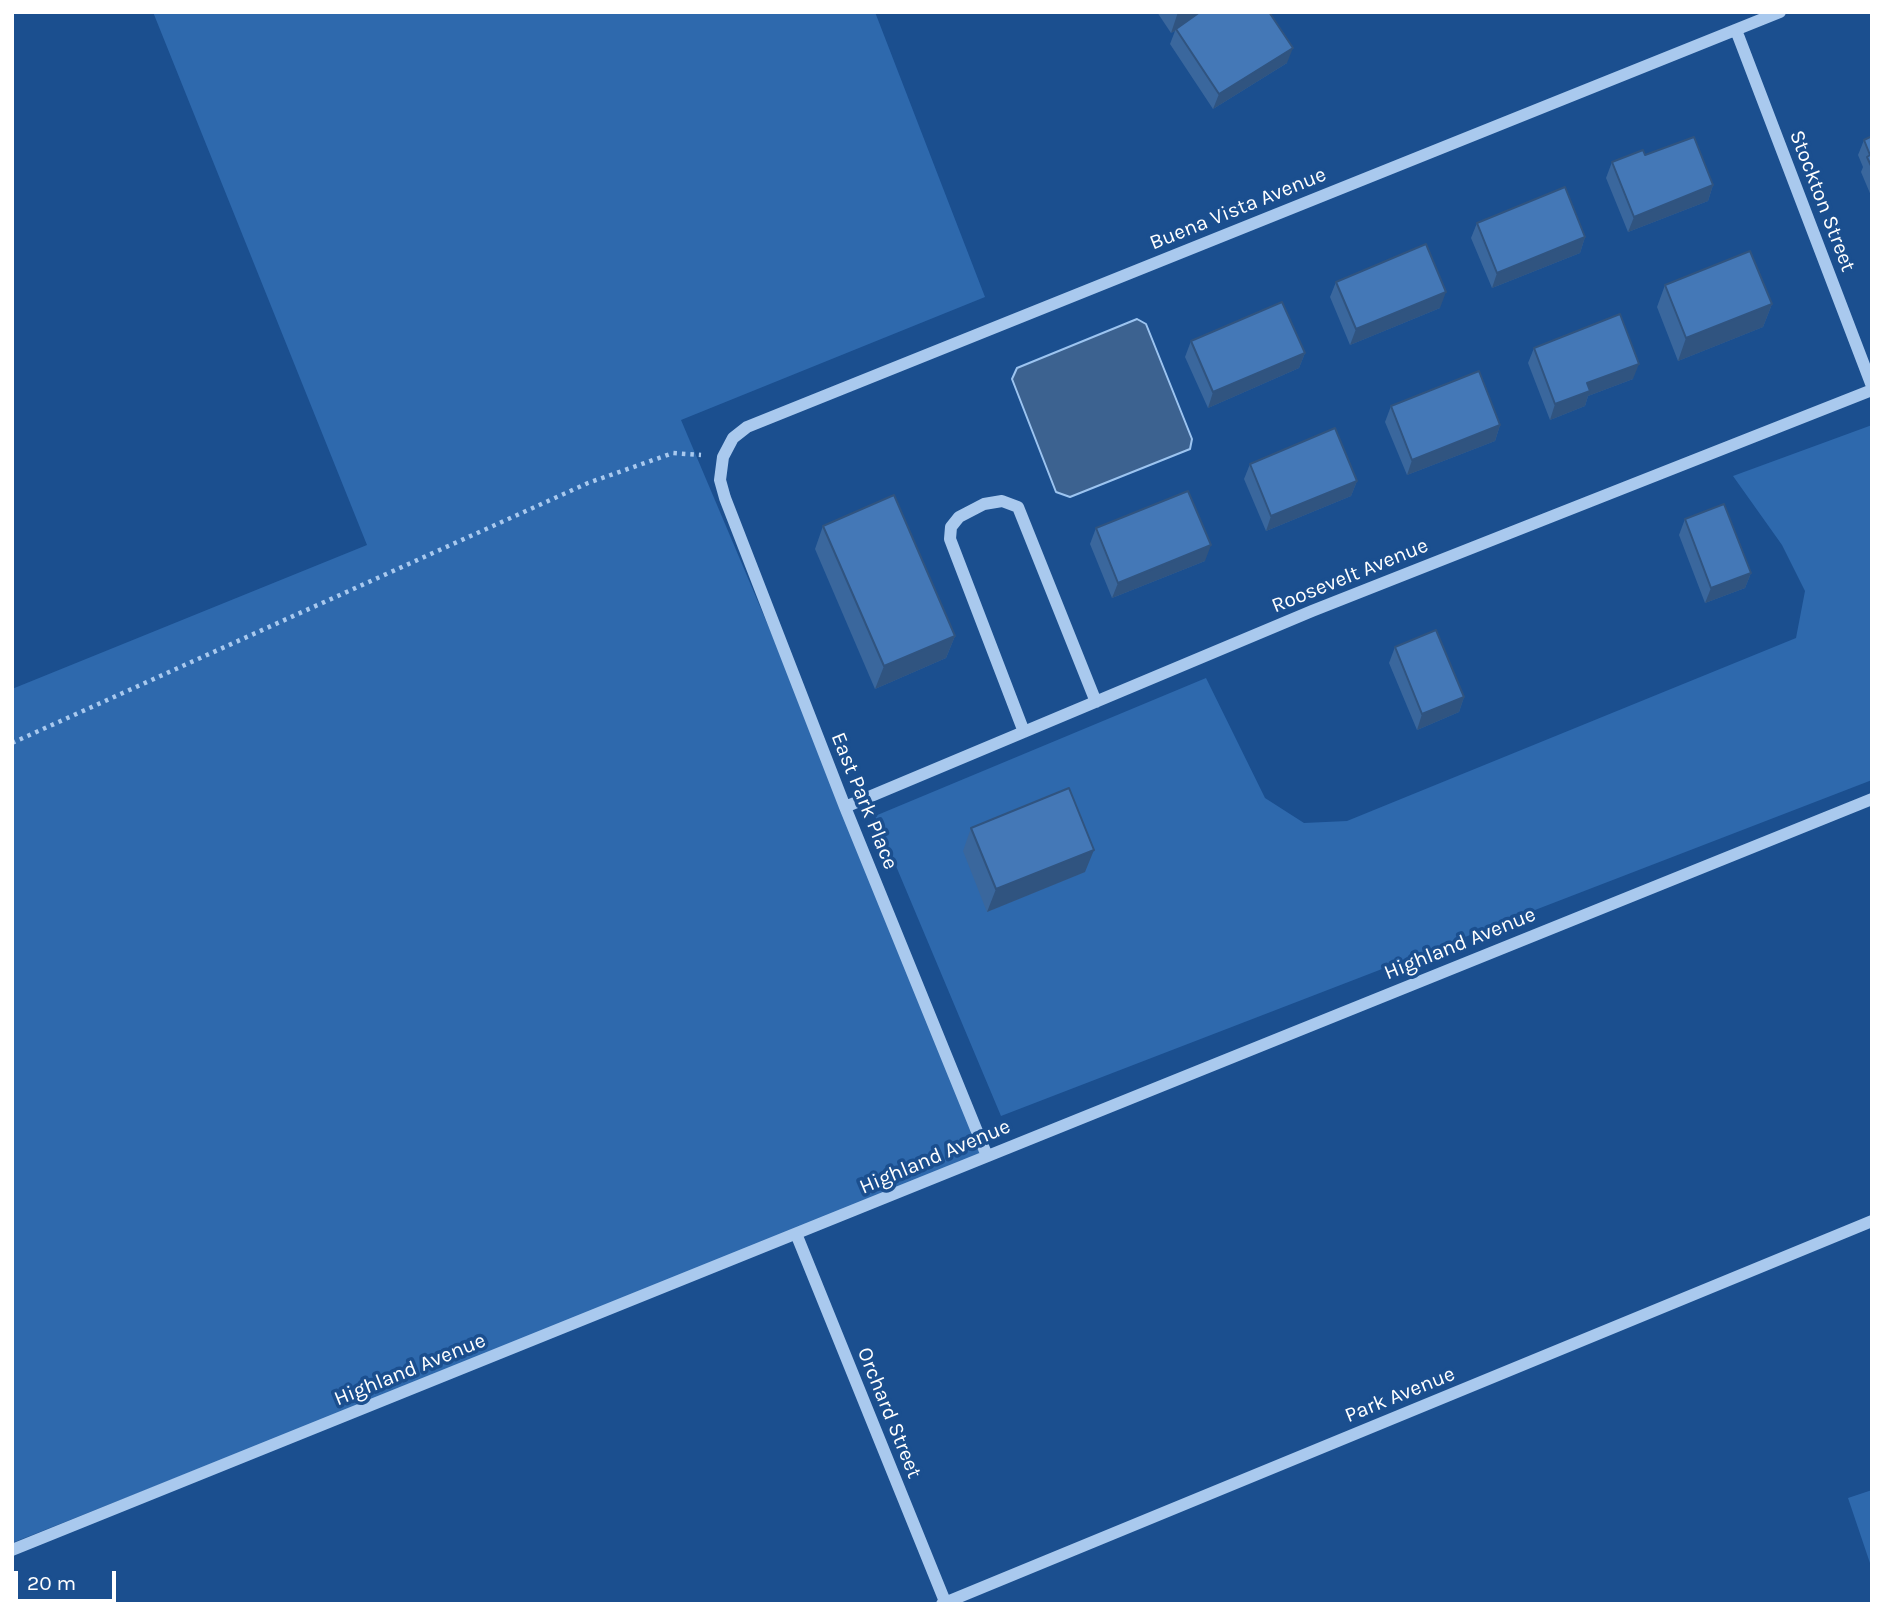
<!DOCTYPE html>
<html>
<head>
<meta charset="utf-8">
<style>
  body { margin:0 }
  #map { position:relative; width:1884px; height:1616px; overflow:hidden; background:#1b4f8f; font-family:Karla,sans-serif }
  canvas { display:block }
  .frame { position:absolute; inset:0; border:14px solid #fff; pointer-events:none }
  .scale { position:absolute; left:14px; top:1571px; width:102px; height:32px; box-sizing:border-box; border:4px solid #fff; border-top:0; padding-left:9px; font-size:21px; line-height:24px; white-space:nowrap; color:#fff; -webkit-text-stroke:5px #1b4f8f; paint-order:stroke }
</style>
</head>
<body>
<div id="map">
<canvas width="1884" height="1616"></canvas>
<div class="frame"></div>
<div class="scale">20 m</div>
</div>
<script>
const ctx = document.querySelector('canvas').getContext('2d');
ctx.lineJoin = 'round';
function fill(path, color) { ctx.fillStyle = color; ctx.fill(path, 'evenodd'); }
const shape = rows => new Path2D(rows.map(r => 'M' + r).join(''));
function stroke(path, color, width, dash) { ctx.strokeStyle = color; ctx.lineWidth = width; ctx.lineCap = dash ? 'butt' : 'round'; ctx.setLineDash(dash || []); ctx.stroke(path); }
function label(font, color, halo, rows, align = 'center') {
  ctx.font = font + ' Karla,sans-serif'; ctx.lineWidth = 7; ctx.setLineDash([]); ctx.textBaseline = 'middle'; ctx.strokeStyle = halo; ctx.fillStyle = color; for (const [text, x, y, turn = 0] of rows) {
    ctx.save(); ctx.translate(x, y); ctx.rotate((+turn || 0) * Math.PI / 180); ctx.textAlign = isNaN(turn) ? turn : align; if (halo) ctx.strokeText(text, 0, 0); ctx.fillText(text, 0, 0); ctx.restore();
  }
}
fill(shape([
  [153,12,875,12,985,297,681,420,922,989,987,1156,12,1543,12,689,367,545],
  [1872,425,1872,780,1001,1116,875,816,1206,678,1265,798,1304,823,1347,821,1796,638,1805,591,1782,545,1733,476],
  [1872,1490,1872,1569,1848,1498]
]), '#2e69ad');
const water = shape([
  [1137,319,1146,324,1192,439,1190,449,1070,497,1056,492,1012,379,1017,368,1137,319]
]);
fill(water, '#3c6290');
stroke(water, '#9cc4f0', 2);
stroke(shape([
  [12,743,588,483,673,453,701,455]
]), '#a9c9ee', 4.5, [3.5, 5]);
stroke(shape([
  [1736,30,1872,386],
  [1024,732,950,539,951,527,959,517,984,504,1002,501,1018,507,1096,702],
  [845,807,1312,611,1872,390],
  [987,1156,845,807,725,498,720,480,723,457,733,438,747,427,1780,12],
  [797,1236,946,1604],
  [12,1550,1872,799],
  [942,1604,1872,1221]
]), '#a9c9ee', 12);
fill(shape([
  [1157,12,1269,12,1287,63,1213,109,1170,44,1175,31,1171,33],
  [1872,136,1872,198,1861,172,1863,167,1858,155,1864,140],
  [1645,155,1713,185,1708,201,1628,232,1606,178,1612,162],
  [1477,223,1585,237,1580,253,1492,288,1471,238],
  [1336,282,1440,308,1350,345,1330,297],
  [1665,285,1772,304,1763,327,1678,361,1657,307],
  [1191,341,1305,353,1299,368,1208,408,1185,357],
  [1534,348,1633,379,1588,396,1585,406,1550,420,1528,363],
  [1391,406,1500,425,1495,441,1407,475,1385,422],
  [1250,464,1357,481,1351,496,1266,531,1244,479],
  [1685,519,1751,573,1745,588,1705,603,1679,535],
  [823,526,955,636,946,658,875,689,815,549],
  [1096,528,1205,561,1112,598,1090,544],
  [1395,647,1464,697,1459,712,1417,730,1389,663],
  [971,828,1085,872,987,912,963,851]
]), '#3a679d');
fill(shape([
  [1178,12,1203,12,1176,29,1175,31,1171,33],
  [1293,48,1287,63,1213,109,1219,94],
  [1713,185,1708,201,1628,232,1634,217],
  [1585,237,1580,253,1492,288,1497,273],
  [1446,292,1440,308,1350,345,1356,329],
  [1772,304,1763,327,1678,361,1686,338],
  [1305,353,1299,368,1208,408,1213,392],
  [1639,364,1633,379,1588,396,1585,406,1550,420,1555,404,1587,383],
  [1500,425,1495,441,1407,475,1412,460],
  [1357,481,1351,496,1266,531,1271,516],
  [1211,545,1205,561,1112,598,1118,583],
  [1751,573,1745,588,1705,603,1711,588],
  [955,636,946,658,875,689,884,666],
  [1464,697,1459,712,1417,730,1422,714],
  [1094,850,1085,872,987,912,996,889]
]), '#305480');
const building = shape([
  [1200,12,1269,12,1293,48,1219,94,1176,29,1200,12],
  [1872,136,1872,168,1867,157,1870,155,1864,140,1872,136],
  [1694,137,1713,185,1634,217,1612,162,1643,150,1645,155,1694,137],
  [1565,187,1585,237,1497,273,1477,223,1565,187],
  [1426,244,1446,292,1356,329,1336,282,1426,244],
  [1750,251,1772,304,1686,338,1665,285,1750,251],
  [1282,302,1305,353,1213,392,1191,341,1282,302],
  [1620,314,1639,364,1587,383,1590,391,1555,404,1534,348,1620,314],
  [1479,371,1500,425,1412,460,1391,406,1479,371],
  [1335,428,1357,481,1271,516,1250,464,1335,428],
  [1188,491,1211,545,1118,583,1096,528,1188,491],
  [894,495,955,636,884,666,823,526,894,495],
  [1724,504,1751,573,1711,588,1685,519,1724,504],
  [1436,630,1464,697,1422,714,1395,647,1436,630],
  [1069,788,1094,850,996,889,971,828,1069,788]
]);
fill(building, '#4478b7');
stroke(building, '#305480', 2);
label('21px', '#fff', '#1b4f8f', [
  ["Stockton Street",1822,201,69],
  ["Buena Vista Avenue",1238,209,-22],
  ["Roosevelt Avenue",1350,576,-22],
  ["East Park Place",864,801,68],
  ["Highland Avenue",1460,944,-22],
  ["Highland Avenue",935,1157,-23],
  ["Highland Avenue",410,1370,-22],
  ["Park Avenue",1400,1395,-22],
  ["Orchard Street",889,1413,68]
]);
</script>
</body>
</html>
